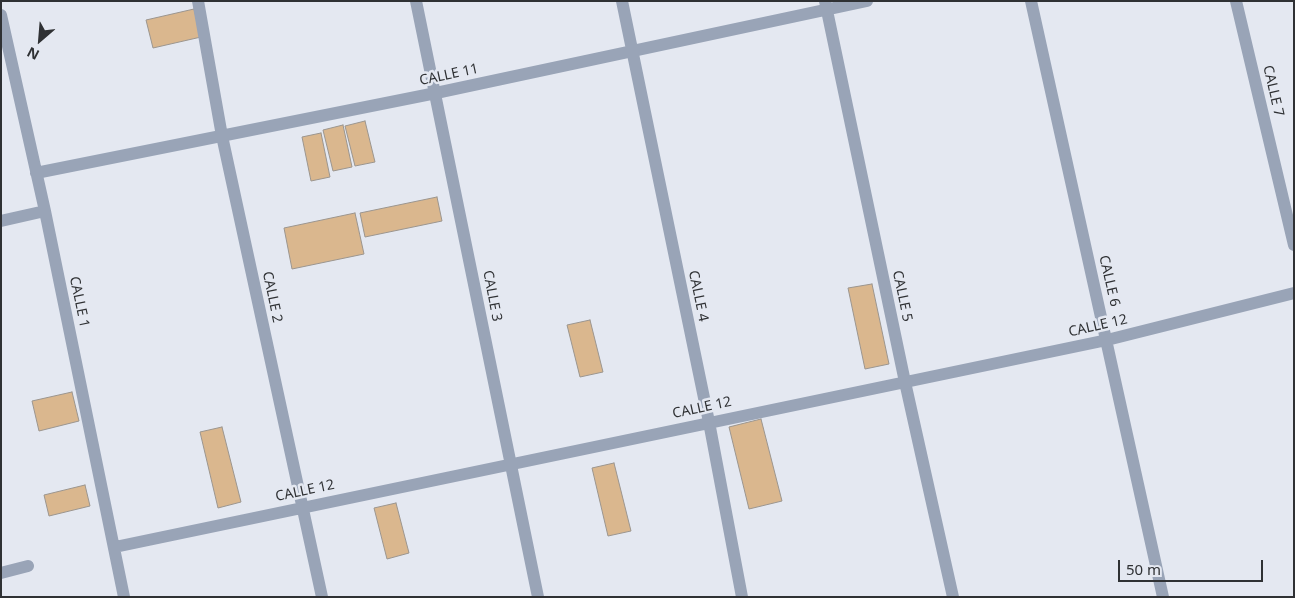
<!DOCTYPE html>
<html>
<head>
<meta charset="utf-8">
<style>
  body { margin:0 }
  #map { position:relative; width:1295px; height:598px; overflow:hidden; background:#e4e8f1; font-family:"Noto Sans",sans-serif }
  canvas { display:block }
  .frame { position:absolute; inset:0; border:2px solid #2f3134; pointer-events:none }
  .north { position:absolute; left:15px; top:15px; width:50px; height:50px; -webkit-text-stroke:4px #e4e8f1; paint-order:stroke; rotate:207deg; font-size:14px; font-weight:700; line-height:20px; text-align:center; color:#2f3134 }
  .north::after { content:''; display:block; margin:auto; width:18px; height:22px; background:#2f3134; clip-path:polygon(50% 0,100% 100%,50% 72%,0 100%) }
  .scale { position:absolute; left:1118px; top:560px; width:145px; height:22px; box-sizing:border-box; border:2px solid #2f3134; border-top:0; padding-left:6px; font-size:15px; line-height:18px; white-space:nowrap; color:#2f3134; -webkit-text-stroke:4px #e4e8f1; paint-order:stroke }
</style>
</head>
<body>
<div id="map">
<canvas width="1295" height="598"></canvas>
<div class="frame"></div>
<div class="north">N</div>
<div class="scale">50 m</div>
</div>
<script>
const ctx = document.querySelector('canvas').getContext('2d');
ctx.lineJoin = 'round';
function fill(path, color) { ctx.fillStyle = color; ctx.fill(path, 'evenodd'); }
const shape = rows => new Path2D(rows.map(r => 'M' + r).join(''));
function stroke(path, color, width, dash) { ctx.strokeStyle = color; ctx.lineWidth = width; ctx.lineCap = dash ? 'butt' : 'round'; ctx.setLineDash(dash || []); ctx.stroke(path); }
function label(font, color, halo, rows, align = 'center') {
  ctx.font = font + ' "Noto Sans",sans-serif'; ctx.lineWidth = 5; ctx.setLineDash([]); ctx.textBaseline = 'middle'; ctx.strokeStyle = halo; ctx.fillStyle = color; for (const [text, x, y, turn = 0] of rows) {
    ctx.save(); ctx.translate(x, y); ctx.rotate((+turn || 0) * Math.PI / 180); ctx.textAlign = isNaN(turn) ? turn : align; if (halo) ctx.strokeText(text, 0, 0); ctx.fillText(text, 0, 0); ctx.restore();
  }
}
const building = shape([
  [194,9,201,37,153,48,146,20,194,9],
  [365,121,375,162,355,166,345,126,365,121],
  [343,125,352,167,333,171,323,130,343,125],
  [321,133,330,177,311,181,302,137,321,133],
  [437,197,442,221,365,237,360,213,437,197],
  [355,213,364,254,292,269,284,228,355,213],
  [872,284,889,364,865,369,848,288,872,284],
  [590,320,603,372,580,377,567,325,590,320],
  [72,392,79,421,39,431,32,401,72,392],
  [761,419,782,501,749,509,729,427,761,419],
  [222,427,241,502,218,508,200,432,222,427],
  [614,463,631,531,608,536,592,468,614,463],
  [85,485,90,506,49,516,44,495,85,485],
  [396,503,409,553,387,559,374,508,396,503]
]);
fill(building, '#dab78e');
stroke(building, '#9b958e', 1);
stroke(shape([
  [198,1,222,136,322,597],
  [416,1,538,597],
  [622,1,709,422,742,597],
  [825,1,905,382,953,597],
  [1031,1,1163,597],
  [1236,1,1294,245],
  [1,15,45,211,124,597],
  [36,173,436,93,867,1],
  [1,221,45,211],
  [115,547,1107,340,1294,293],
  [1,573,28,566]
]), '#99a4b7', 12);
label('14px', '#2f3134', '#e4e8f1', [
  ["CALLE 11",449,75,-12],
  ["CALLE 7",1273,91,77],
  ["CALLE 6",1109,281,77],
  ["CALLE 3",492,296,79],
  ["CALLE 4",698,296,78],
  ["CALLE 5",902,296,78],
  ["CALLE 2",272,297,78],
  ["CALLE 1",79,302,78],
  ["CALLE 12",1098,326,-13],
  ["CALLE 12",702,408,-12],
  ["CALLE 12",305,491,-12]
]);
</script>
</body>
</html>
